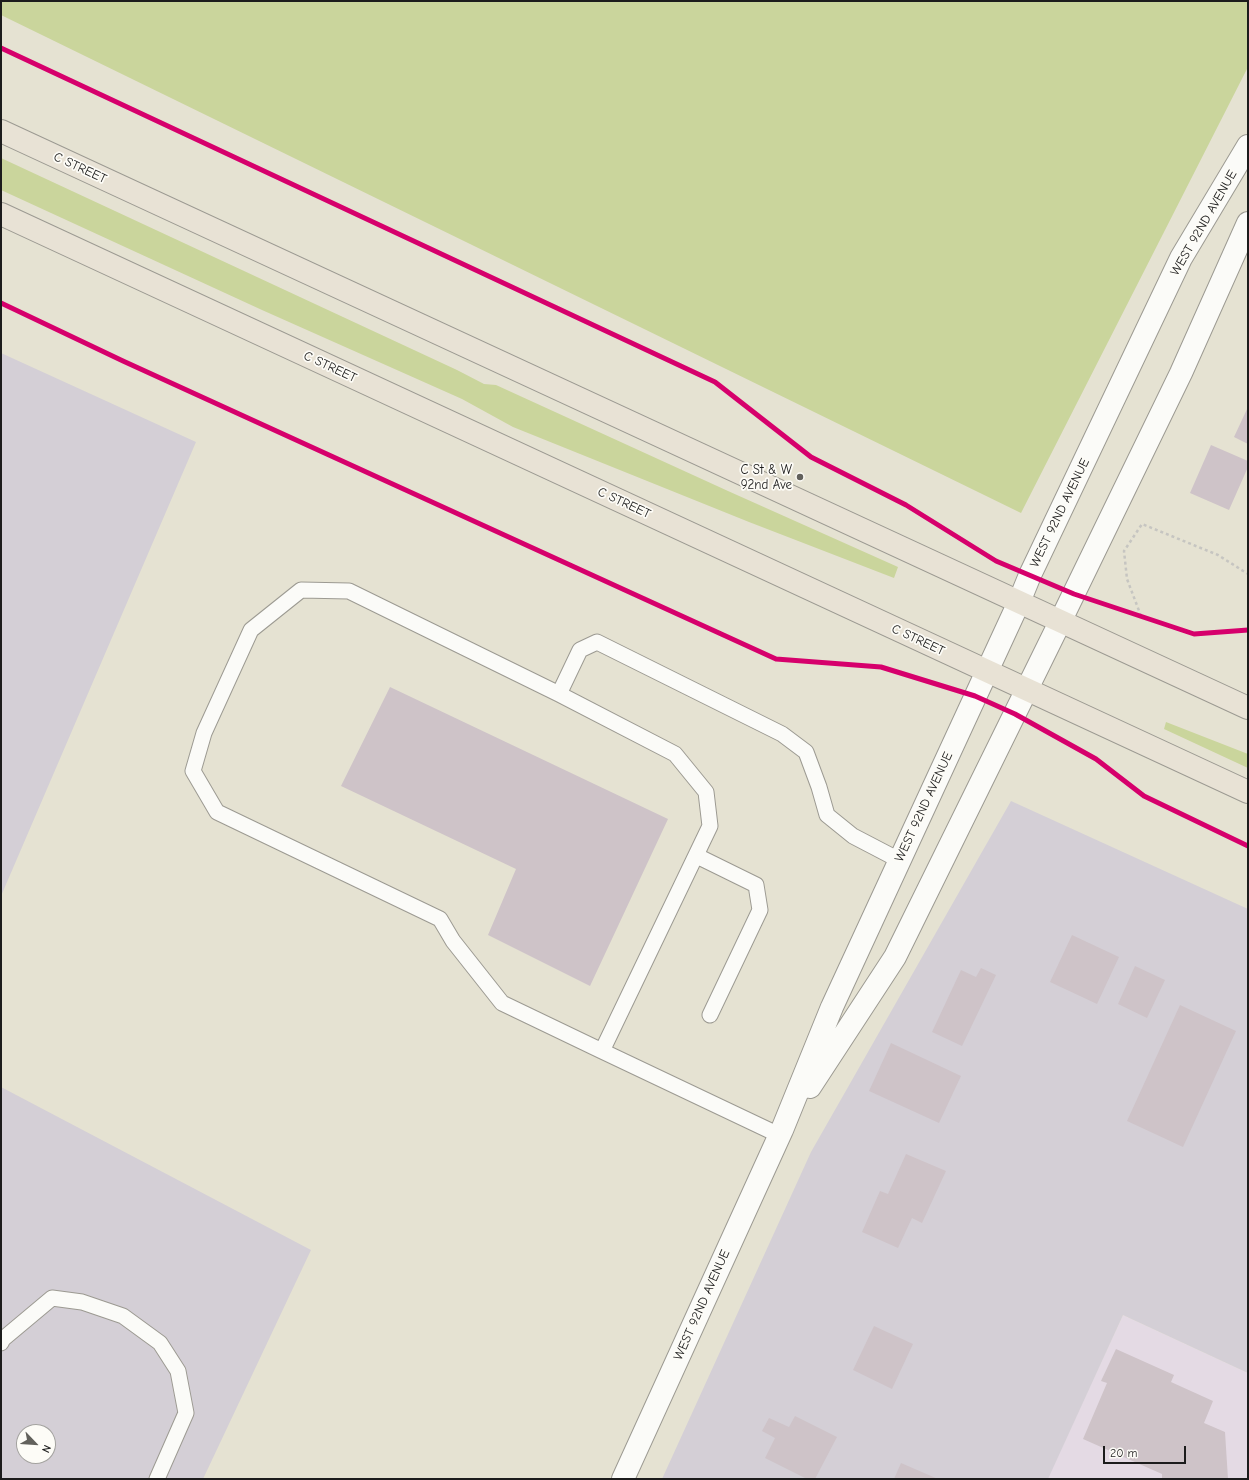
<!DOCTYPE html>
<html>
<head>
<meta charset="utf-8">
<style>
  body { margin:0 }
  #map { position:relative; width:1249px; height:1480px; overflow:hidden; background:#e5e2d2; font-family:"Comic Neue",sans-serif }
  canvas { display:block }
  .frame { position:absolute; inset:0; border:2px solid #1c1c1c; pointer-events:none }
  .north { position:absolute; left:16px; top:1424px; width:40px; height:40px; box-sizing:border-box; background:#fdfcf7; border:1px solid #a3a29f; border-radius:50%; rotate:115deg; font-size:11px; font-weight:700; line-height:16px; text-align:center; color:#1c1c1c }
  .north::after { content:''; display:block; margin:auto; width:14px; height:18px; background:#62615c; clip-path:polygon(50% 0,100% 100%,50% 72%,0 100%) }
  .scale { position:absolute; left:1103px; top:1446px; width:83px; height:18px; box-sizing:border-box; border:2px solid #1c1c1c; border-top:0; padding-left:5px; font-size:12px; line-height:14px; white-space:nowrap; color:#1c1c1c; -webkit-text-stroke:3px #fdfcf7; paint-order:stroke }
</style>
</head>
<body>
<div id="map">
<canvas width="1249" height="1480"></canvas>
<div class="frame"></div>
<div class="north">N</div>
<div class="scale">20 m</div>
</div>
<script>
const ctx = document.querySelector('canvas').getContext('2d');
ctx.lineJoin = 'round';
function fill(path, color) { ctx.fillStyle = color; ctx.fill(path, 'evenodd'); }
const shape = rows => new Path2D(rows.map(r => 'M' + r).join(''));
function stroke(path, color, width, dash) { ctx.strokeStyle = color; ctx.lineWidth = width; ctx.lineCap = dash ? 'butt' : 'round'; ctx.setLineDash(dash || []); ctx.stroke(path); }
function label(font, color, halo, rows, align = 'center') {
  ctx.font = font + ' "Comic Neue",sans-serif'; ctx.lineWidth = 3.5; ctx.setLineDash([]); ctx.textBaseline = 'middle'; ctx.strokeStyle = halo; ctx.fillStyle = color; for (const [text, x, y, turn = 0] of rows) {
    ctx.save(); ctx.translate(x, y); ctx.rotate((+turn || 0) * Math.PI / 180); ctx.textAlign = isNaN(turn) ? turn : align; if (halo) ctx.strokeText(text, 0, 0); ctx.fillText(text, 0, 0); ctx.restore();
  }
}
fill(shape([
  [1123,1315,1248,1373,1248,1479,1047,1479]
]), '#e4dae4');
fill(shape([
  [1,353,196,442,1,896],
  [1011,801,1248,909,1248,1373,1123,1315,1048,1479,662,1479,811,1152],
  [1,1087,311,1250,203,1479,1,1479],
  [24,1432,48,1432,48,1456,24,1456]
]), '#d4cfd6');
fill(shape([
  [1,1,1248,1,1248,67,1021,513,1,15],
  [1,158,457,370,484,384,496,385,728,491,898,567,894,578,749,522,513,427,462,399,262,310,1,190],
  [1166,722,1248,754,1248,768,1164,729]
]), '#cad59c');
fill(shape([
  [1248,407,1248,444,1234,437],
  [1211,445,1248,461,1248,467,1229,510,1190,493],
  [390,687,668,819,590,986,488,935,516,869,341,786],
  [1072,935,1119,957,1097,1004,1050,982],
  [1135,966,1165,980,1147,1018,1118,1004],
  [981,968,996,975,962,1046,932,1032,961,970,976,977],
  [1180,1005,1236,1031,1183,1147,1127,1121],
  [891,1043,961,1076,939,1123,869,1091],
  [906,1154,946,1171,922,1223,912,1218,898,1248,862,1232,880,1191,888,1194],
  [874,1326,913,1344,892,1389,853,1370],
  [1116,1349,1174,1375,1171,1382,1213,1401,1204,1423,1225,1432,1228,1479,1162,1479,1162,1474,1083,1439,1107,1383,1101,1381],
  [795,1416,837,1437,815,1479,807,1479,765,1458,775,1438,762,1431,769,1418,789,1427],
  [901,1463,938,1479,894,1479]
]), '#cec3c8');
const service = shape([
  [559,694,580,650,597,642,782,734,806,752,819,787,827,815,853,836,899,860],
  [697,856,756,885,760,910,710,1015],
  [602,1051,502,1003,453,941,440,919,217,812,193,771,204,733,251,630,301,590,349,591,559,694,675,754,706,792,710,826,602,1051,779,1135],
  [1,1343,3,1339,52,1298,82,1302,123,1316,160,1343,178,1371,186,1413,157,1479]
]);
const minor = shape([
  [1019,602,1030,575,1181,258,1248,146],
  [1060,622,1181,373,1248,223]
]);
const tertiary = shape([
  [810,1087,895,957,1060,622],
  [623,1479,782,1130,832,1007,1019,602]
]);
const primary = shape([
  [1,131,1248,708],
  [1,214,1248,792]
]);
stroke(service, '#9c9a92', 17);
stroke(minor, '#9c9a92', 24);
stroke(tertiary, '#9c9a92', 24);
stroke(primary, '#9c9a92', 24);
stroke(shape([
  [1141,616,1127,579,1124,551,1142,524,1218,555,1248,574]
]), '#c6c5c1', 2.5, [3, 3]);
stroke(service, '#fbfbf8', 15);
stroke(minor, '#fbfbf8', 22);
stroke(tertiary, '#fbfbf8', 22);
stroke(primary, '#e8e2d5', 22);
stroke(shape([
  [1,48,715,382,811,457,906,505,996,561,1074,594,1194,634,1248,630],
  [1,303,123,361,776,659,881,667,975,696,1015,714,1096,759,1144,796,1248,846]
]), '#d6006c', 5);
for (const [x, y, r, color] of [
  [800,477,4,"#62615c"]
]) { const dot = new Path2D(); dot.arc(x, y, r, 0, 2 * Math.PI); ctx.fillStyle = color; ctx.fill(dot); stroke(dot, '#fdfcf7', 1.5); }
label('13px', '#1c1c1c', '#fdfcf7', [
  ["C STREET",80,168,25],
  ["WEST 92ND AVENUE",1204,223,-60],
  ["C STREET",330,367,25],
  ["C STREET",624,503,25],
  ["WEST 92ND AVENUE",1060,513,-64],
  ["C STREET",918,640,25],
  ["WEST 92ND AVENUE",924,807,-65],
  ["WEST 92ND AVENUE",702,1305,-66]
]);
label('13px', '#1c1c1c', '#fdfcf7', [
  ["C St & W",792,470],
  ["92nd Ave",792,485]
], 'right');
</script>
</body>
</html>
